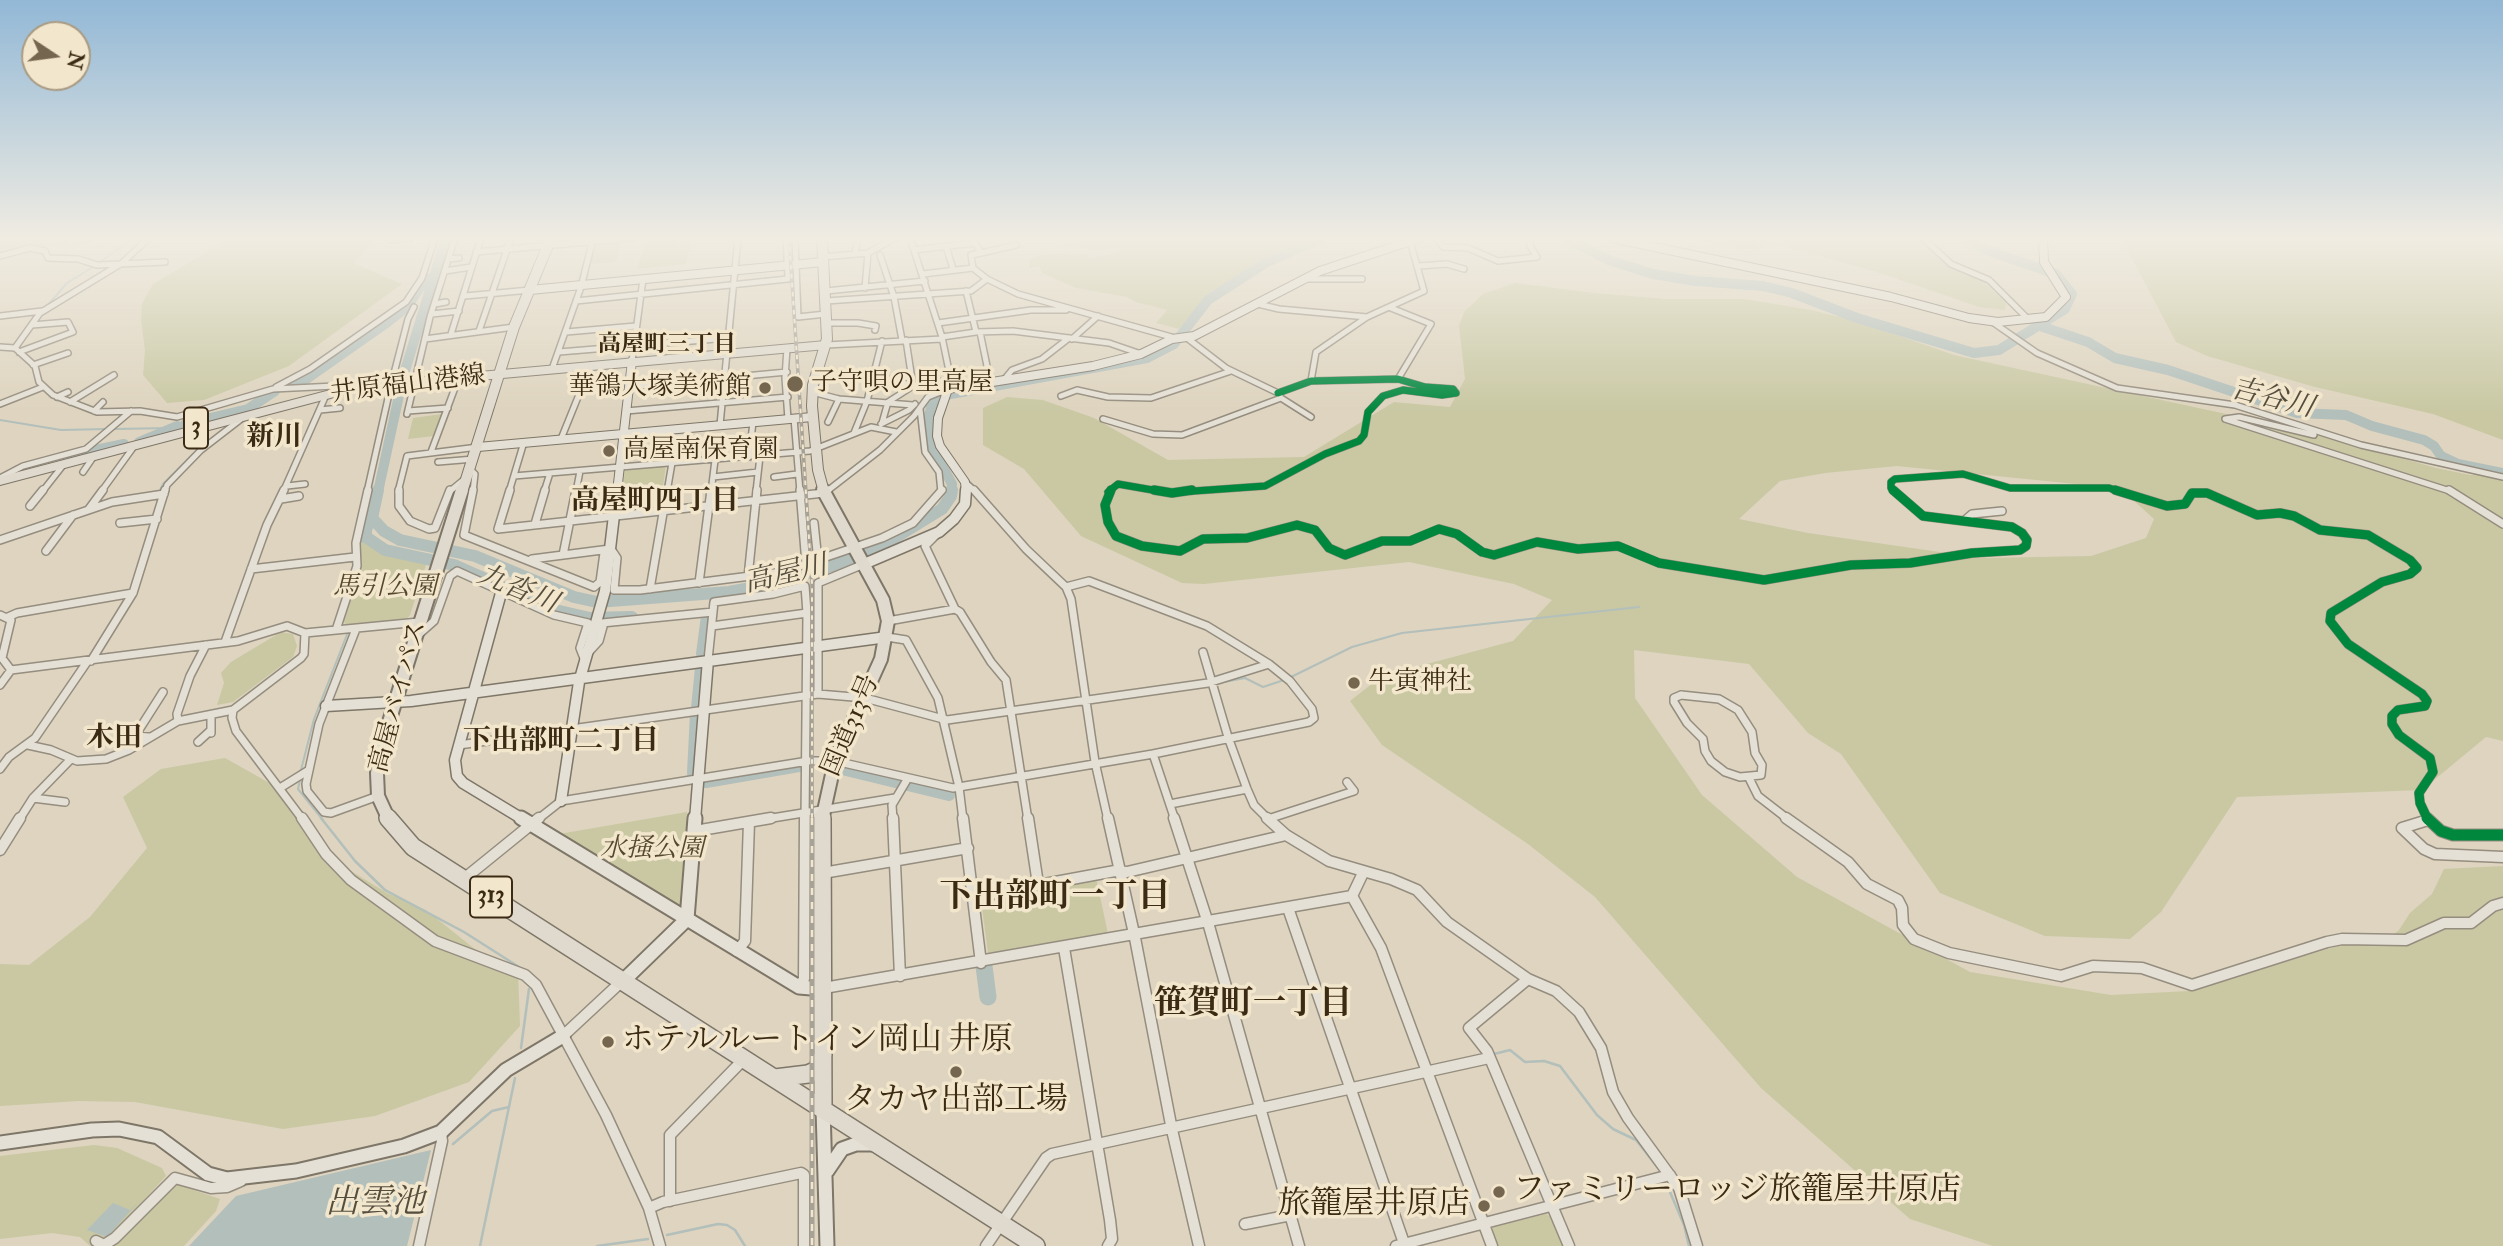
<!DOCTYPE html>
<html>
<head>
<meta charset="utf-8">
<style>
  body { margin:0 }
  #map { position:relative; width:2503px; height:1246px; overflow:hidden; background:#ded4bf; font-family:"IM FELL Double Pica",serif }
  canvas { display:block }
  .north { position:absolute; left:21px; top:21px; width:70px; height:70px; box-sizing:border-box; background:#f2e6cd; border:2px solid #a99b83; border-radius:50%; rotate:103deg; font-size:19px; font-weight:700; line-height:28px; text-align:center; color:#3c2b14 }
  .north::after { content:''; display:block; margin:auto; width:24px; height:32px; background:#756650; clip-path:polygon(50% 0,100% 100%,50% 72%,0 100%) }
</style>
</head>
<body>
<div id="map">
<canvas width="2503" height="1246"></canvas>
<div class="north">N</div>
</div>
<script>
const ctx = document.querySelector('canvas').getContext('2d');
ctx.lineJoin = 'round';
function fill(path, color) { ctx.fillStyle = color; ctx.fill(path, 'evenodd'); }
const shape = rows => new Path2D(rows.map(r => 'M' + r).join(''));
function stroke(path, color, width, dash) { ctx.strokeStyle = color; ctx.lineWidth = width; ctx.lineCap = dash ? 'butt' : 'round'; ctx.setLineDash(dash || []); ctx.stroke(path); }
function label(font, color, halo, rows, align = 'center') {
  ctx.font = font + ' "IM FELL Double Pica","Noto Serif JP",serif'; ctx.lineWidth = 7; ctx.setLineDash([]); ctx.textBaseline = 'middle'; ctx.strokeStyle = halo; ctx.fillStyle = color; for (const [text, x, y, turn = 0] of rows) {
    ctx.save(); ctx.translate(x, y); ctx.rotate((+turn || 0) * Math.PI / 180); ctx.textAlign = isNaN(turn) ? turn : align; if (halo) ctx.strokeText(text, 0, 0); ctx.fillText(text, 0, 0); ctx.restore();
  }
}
fill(shape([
  [1,238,102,238,89,243,13,250,0,249],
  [221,238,376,238,354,263,402,284,289,366,204,400,167,403,143,375,145,350,141,320,142,304,153,284,218,245],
  [1076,238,1314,238,1250,268,1201,303,1179,329,1156,323,1167,310,1136,302,1127,297,1076,288,1042,273,1039,266,1029,268,1029,260,1039,255,1064,253,1076,256,1087,253,1089,258,1111,254,1123,248,1096,250,1060,246,1064,242,1076,242],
  [1684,238,1922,238,1939,259,1984,282,2006,303,2005,310,1979,307,1883,274,1784,246,1741,249],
  [2121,238,2503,238,2503,440,2433,414,2315,387,2207,356,2176,342],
  [677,239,677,242,691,241,686,264,637,269,646,242],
  [622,241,616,262,591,264,594,244],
  [1515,283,1594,293,1666,299,1744,299,1811,310,1857,321,1954,355,2314,433,2436,468,2470,475,2503,473,2503,741,2486,737,2422,790,2237,797,2161,912,2130,939,2045,936,1940,893,1841,754,1808,733,1749,664,1634,650,1635,698,1702,795,1797,877,1970,972,2111,995,2189,991,2344,944,2382,945,2399,930,2410,913,2432,894,2444,869,2503,866,2503,1246,1993,1246,1910,1219,1761,1088,1595,897,1528,844,1382,745,1350,701,1382,676,1513,641,1552,600,1514,584,1409,562,1204,584,1182,583,1081,536,1024,469,983,445,983,408,1007,397,1043,400,1094,418,1168,460,1304,457,1394,402,1450,407,1465,379,1459,326,1464,312,1483,294],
  [1897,466,2086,485,2132,499,2154,519,2146,538,2091,556,1981,558,1808,533,1739,519,1780,481,1825,473],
  [442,414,434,436,408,439,413,418],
  [666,465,663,486,622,491,625,469],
  [365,540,371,547,385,554,427,562,410,615,405,621,353,626,345,624,342,618,360,556,360,543],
  [281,632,293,634,297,646,293,657,233,702,217,705,224,683,221,673,231,662],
  [225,758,280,789,301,826,325,855,387,893,426,910,476,950,518,972,520,1026,469,1082,375,1116,283,1129,135,1102,79,1101,0,1106,0,964,29,965,90,917,147,848,123,797,161,769],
  [687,812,682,907,559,834],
  [1096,877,1108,934,988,953,981,900],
  [94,1145,117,1148,162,1168,166,1176,101,1246,90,1246,80,1237,52,1233,0,1239,0,1156],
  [173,1183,220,1199,216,1211,184,1246,112,1246],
  [1546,1214,1551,1217,1563,1246,1497,1246,1492,1234,1493,1227]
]), '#c9c8a3');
fill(shape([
  [431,1150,407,1246,189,1246,236,1196],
  [140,1200,107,1237,87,1230,113,1203,130,1210]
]), '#b2bfbb');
stroke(shape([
  [100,262,133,238],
  [47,306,67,283,93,267],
  [246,413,252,407],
  [0,420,61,430,107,429],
  [115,429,171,428],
  [159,492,163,484,193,454],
  [362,542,364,533],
  [1291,677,1352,647,1402,633,1639,607],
  [1224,682,1245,678,1263,687,1284,680],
  [301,770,314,719,348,632],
  [300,780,298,789,323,820]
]), '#b2bfbb', 2);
stroke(shape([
  [321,818,355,861,385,890,464,932,519,967],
  [521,1048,529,989],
  [1494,1054,1510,1050,1525,1062,1544,1061,1560,1066,1597,1115,1613,1129,1636,1140,1658,1168],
  [453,1144,492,1111,509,1107],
  [1667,1185,1684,1225,1689,1246],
  [667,1235,718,1224,727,1225,735,1230,745,1246],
  [480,1246,515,1078],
  [597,1246,648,1239]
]), '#b2bfbb', 2.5);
stroke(shape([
  [1565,238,1609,260,1653,274,1696,281,1763,286,1792,293,1857,318,1974,353,1999,350,2065,309,2072,294,2056,274,1986,250,1967,238],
  [2040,326,2088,342,2115,358,2168,370,2297,413,2346,415,2372,426,2424,440,2434,446,2441,456,2458,464,2503,473],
  [286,387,308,378,385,324,407,307,423,283,436,275],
  [185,424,248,409,275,391],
  [139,442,177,426],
  [72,455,124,444],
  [378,492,403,377,446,238],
  [951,492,952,484,932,447,928,423,931,407,940,396,1147,358,1174,344,1208,300,1267,262,1323,238]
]), '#b2bfbb', 10);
stroke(shape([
  [378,490,372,518,384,531,400,540,475,556,574,597,597,602,729,592,767,585,838,564,893,539,942,509,951,496,952,490],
  [372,518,366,529,366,537,385,550,454,565,555,610,590,618,632,617],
  [702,654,707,616],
  [697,708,701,668],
  [842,769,949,795],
  [693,773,696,714],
  [706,782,799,766]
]), '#b2bfbb', 12);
stroke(shape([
  [984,966,988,997]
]), '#b2bfbb', 17);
const streetFar2 = shape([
  [391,238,390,240,411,238],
  [795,238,798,317,826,314],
  [1437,238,1443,247,1468,248,1498,261,1537,257,1530,246,1530,238],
  [1923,238,1951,264,1989,280,2029,320],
  [946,246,953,269],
  [914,250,975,243,981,253,971,255,973,268,987,279,1018,294,1175,338],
  [476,252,633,238],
  [855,253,858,238],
  [981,253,1016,245],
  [880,255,894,297,902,340],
  [0,256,30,248,45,251,48,258,78,259,97,265,165,262],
  [823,257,868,253,895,238],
  [448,259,459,258],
  [1418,266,1447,264,1464,269],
  [445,271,471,267],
  [923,274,973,268],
  [1303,279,1362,279],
  [865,288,868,253],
  [826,291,925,281],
  [966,291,976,332],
  [465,296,530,290],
  [576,301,788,279,786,238],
  [826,301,971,291,987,279],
  [435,304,446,302],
  [1258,304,1279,309,1367,317],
  [1391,308,1431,324,1398,379],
  [432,314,459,311],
  [0,316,42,311],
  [1991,321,2037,353,2117,388,2235,405,2361,445,2503,477],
  [827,323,858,323,876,326,875,330],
  [938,323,1031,310,1066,310],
  [479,331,511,238],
  [566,332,636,326],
  [980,332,987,366,980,384],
  [451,334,481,238],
  [942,337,976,332,1013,331,1109,343,1141,354],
  [1187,338,1226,368,1278,393,1281,398,1311,417],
  [425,339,514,327],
  [1072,339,1098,316],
  [826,345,942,339],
  [0,347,15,348],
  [15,348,35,366,39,382,53,395,97,412,140,411,177,417,273,389,356,385],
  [15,348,40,313,122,263,149,238],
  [787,348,785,378,788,419],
  [19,352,73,332,68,322,32,325],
  [559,352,728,338],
  [632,361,643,279],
  [33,365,68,353],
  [552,369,581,287,593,239],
  [874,375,913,386,906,340],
  [815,378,874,373],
  [1003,381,1012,370,1042,359,1069,338],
  [1311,381,1316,352,1367,317,1424,291,1410,241],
  [276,387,310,369,406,302,422,278,435,238],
  [628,387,787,372],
  [812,392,839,399,913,405],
  [1061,396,1077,390,1108,397,1151,398,1231,371],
  [57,397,68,392],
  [70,402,114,375],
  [0,404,43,387],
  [920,409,925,452,939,472,941,492],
  [320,410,340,408],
  [94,411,103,402],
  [408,411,448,408],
  [626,411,788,397],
  [407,414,430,317,455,238],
  [794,418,800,492],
  [1103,419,1153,434,1182,435,1281,398],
  [828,422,839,399],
  [882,423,888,402,913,386,949,380],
  [881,424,909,410,915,404],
  [720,425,738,238],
  [854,433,867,401,882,341],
  [2314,435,2239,417,2225,419,2453,492],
  [561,439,591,365],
  [431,452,459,377],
  [749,457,753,422],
  [438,462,474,459],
  [470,469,475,474,473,492],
  [83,472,94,456],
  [514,476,810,451,871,427,896,432],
  [713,477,758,472],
  [774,477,797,474],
  [0,478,23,466,86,449,131,411],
  [965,482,976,492],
  [287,486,305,484],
  [42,492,64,464],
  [101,492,135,445],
  [165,492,167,485,201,450,245,416],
  [283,492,326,395],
  [367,492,391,385,408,319,414,307],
  [398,492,407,456,478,447],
  [449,492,467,477],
  [509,492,524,442],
  [544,492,550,473],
  [576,492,580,471],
  [667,492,672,463],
  [711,492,715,460],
  [756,492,760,456],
  [826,492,880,450,914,416,928,397,948,389,949,371,942,337,910,238],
  [1108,492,1118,484,1164,492],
  [1180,492,1265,486,1325,454,1359,441,1364,435,1368,412,1383,396,1403,390,1442,395,1456,393,1453,389,1425,387,1398,379,1311,381,1278,393],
  [1895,492,1891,488,1891,482,1895,479,1963,474,2010,488,2109,488,2121,492]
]);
const streetFar1 = shape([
  [399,490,399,506,410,521,429,529,435,528,450,490],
  [473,490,464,535,594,587,600,582,604,553,611,549],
  [510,490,498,529,824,493,828,490],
  [800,490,806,564],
  [974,490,1026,549,1066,587,1071,599,1095,762,1108,820],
  [1111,490,1105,505,1108,522,1116,536,1142,546,1180,551,1203,539,1247,538,1297,525,1315,530,1329,548,1345,555,1382,541,1410,541,1439,529,1457,534,1482,552,1494,555,1537,542,1578,549,1618,546,1659,563,1764,580,1851,565,1910,563,1972,553,2020,550,2026,546,2027,540,2022,533,2012,527,1923,516,1893,490],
  [1154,490,1172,493,1192,490],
  [2115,490,2167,506,2185,504,2192,493,2207,493,2257,515,2280,513,2294,516,2320,530,2368,535,2410,560,2417,568,2410,574,2382,582,2331,613,2330,621,2348,644,2422,694,2427,701,2425,706,2398,710,2392,716,2392,724,2399,735,2430,758,2433,772,2419,793,2420,803,2428,820],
  [2449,490,2503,524],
  [281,499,299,496],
  [30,506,43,490],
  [89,509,103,490],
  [1964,521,1972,514,2002,511],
  [120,523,157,519],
  [814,523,818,561],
  [535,524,545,490],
  [936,535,925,546,955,609,960,612,991,662,1006,680,1028,820],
  [0,540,112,502,164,494],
  [611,549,617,558,614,590,640,590,782,572,882,538,913,523,942,490],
  [46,551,73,515],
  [563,555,576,490],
  [532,559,610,549],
  [251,569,355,557],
  [748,577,757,490],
  [699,583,711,490],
  [1066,587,1089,581,1207,626,1269,664,1290,681,1312,709,1314,718,1309,722,1153,754],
  [650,589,667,490],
  [0,615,11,620,2,658,11,670,238,641,287,626,305,633,419,622],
  [8,617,17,613,133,593],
  [888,621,955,609],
  [602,623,713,612],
  [712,626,807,613,805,820],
  [356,629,319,724,306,784,307,791,324,812,331,813,378,796],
  [336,630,357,566,356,543,368,490],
  [417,636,434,621,450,576,457,571,554,615,588,623,580,648,585,661],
  [887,637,906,640,938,698,959,787,963,820],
  [225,642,267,525,284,490],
  [589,652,599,641,604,623],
  [1203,652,1228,737,1247,789,1254,805,1269,820],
  [708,660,714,602,773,594,805,586,807,613],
  [91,661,133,593,165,490],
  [0,685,11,670],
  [818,694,818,583,864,564],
  [1681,695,1719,699,1738,710,1752,732,1755,753,1762,765,1761,775,1740,777,1725,772,1711,761,1705,751,1703,739,1687,723,1674,702,1674,698,1681,695],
  [233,710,232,718,236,731,303,820],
  [211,715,211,733],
  [178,721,177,714,190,676,206,645],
  [149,737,135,736,163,692],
  [198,742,210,731],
  [28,745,51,750,77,761,106,759,129,750,178,721,233,710,301,658,304,654,305,633],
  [459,745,818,694,865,698,947,720,1208,683,1269,664],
  [0,769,9,757,35,738,87,662],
  [1749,778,1758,796,1789,820],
  [280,788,309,770],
  [33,798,65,802],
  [1170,804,1247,789],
  [1268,819,1354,791,1347,782],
  [19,820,33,798,70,760],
  [537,820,561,801,808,761,835,761,953,788,1153,754,1175,820],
  [760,820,895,798],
  [893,820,892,805,908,778]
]);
const street = shape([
  [302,818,326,854,351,880,435,941,525,975,536,985,606,1115,649,1208,660,1246],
  [893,818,900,976],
  [963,818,981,963],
  [1028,818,1038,884],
  [1108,818,1135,938,1172,1130,1199,1246],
  [1174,818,1209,926,1299,1246],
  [1267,818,1286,835,1329,861,1391,879,1417,890,1447,922,1528,979,1556,991,1579,1012,1601,1048,1613,1092,1628,1118,1679,1188,1697,1246],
  [1786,818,1848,862,1867,884,1898,900,1902,908,1903,925,1914,939,1949,953,2061,976,2093,966,2142,968,2192,985,2327,942,2342,939,2406,940,2444,923,2471,923,2493,906,2503,903],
  [2427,818,2441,831,2453,835,2503,835],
  [2402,828,2424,849,2435,854,2503,857],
  [2402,828,2428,820],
  [695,831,771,818],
  [0,850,20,818],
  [823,873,968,848],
  [1363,873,1352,896,1381,948,1492,1246],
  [465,878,539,818],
  [974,897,1115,871,1127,872,1286,835],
  [1288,908,1405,1246],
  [1064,948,1110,1220,1112,1239,1108,1246],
  [737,951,745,941,749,822],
  [1528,979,1469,1028,1487,1051,1569,1246],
  [799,987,804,979,805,818],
  [824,988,1352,896],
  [563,1036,621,982],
  [670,1201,670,1135,743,1060],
  [649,1208,663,1202,801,1173,804,1175,804,1246],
  [1245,1224,1291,1215],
  [96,1241,104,1245,115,1238,175,1178,211,1188,227,1187,241,1181],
  [419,1246,442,1141,441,1132],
  [986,1246,1046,1158,1052,1154,1489,1058],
  [1396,1246,1670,1175]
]);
const secondaryFar2 = shape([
  [1612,238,1891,297,1969,318,1998,322,2046,317,2066,297,2044,262,2043,238],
  [530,290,823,262],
  [478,447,812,417],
  [617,492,632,361],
  [966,492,965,482,940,446,937,436,938,418,948,389,1093,366,1141,354,1172,339,1194,336,1320,271,1420,238]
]);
const secondaryFar1 = shape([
  [864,564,939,532,954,519,965,504,966,490],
  [501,593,455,760,457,776,463,783,524,820],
  [326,706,411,701,887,637],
  [561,801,579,682,605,591,617,490],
  [695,820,708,660]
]);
const secondary = shape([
  [521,818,799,987,823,989],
  [622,982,687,919,695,818],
  [823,1108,827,1246],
  [0,1143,92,1130,119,1129,158,1137,208,1174,227,1179,296,1171,404,1146,441,1132,506,1070,563,1036],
  [827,1171,842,1149,856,1144,873,1144]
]);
const primary = shape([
  [0,481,357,387,826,345]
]);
const highwayFar2 = shape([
  [822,238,827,339,813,385,812,406,818,470,824,492],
  [462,492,514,327,551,238]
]);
const highwayFar1 = shape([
  [389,820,378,796,377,773,383,741,462,490],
  [822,820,835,761,881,659,888,621,883,600,823,490]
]);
const highway = shape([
  [388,818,413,847,1036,1246],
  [822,818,823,1108],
  [775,1078,808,1074,817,1070,823,1055]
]);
stroke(streetFar2, '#958d7f', 8);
stroke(streetFar1, '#958d7f', 10);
stroke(street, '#958d7f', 13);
stroke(secondaryFar2, '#7e7668', 10);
stroke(secondaryFar1, '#7e7668', 13);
stroke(secondary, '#7e7668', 17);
stroke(primary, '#7e7668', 10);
stroke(highwayFar2, '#7e7668', 12);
stroke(highwayFar1, '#7e7668', 16);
stroke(highway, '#7e7668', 20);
stroke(streetFar2, '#e5e0d5', 5);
stroke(streetFar1, '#e5e0d5', 7);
stroke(street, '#e5e0d5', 10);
stroke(secondaryFar2, '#e5e0d5', 8);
stroke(secondaryFar1, '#e5e0d5', 10);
stroke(secondary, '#e5e0d5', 13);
stroke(primary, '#e0dace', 8);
stroke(highwayFar2, '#e0dace', 10);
stroke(highwayFar1, '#e0dace', 12);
stroke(highway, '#e0dace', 17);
const railFar1 = shape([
  [789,238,812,583,812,820]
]);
const rail = shape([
  [812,818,812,1246]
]);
stroke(railFar1, '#a7a196', 3.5);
stroke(rail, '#a7a196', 5);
stroke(railFar1, '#f2e6cd', 2, [4.5]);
stroke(rail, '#f2e6cd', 2.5, [7]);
stroke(shape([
  [1108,492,1118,484,1164,492],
  [1180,492,1265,486,1325,454,1359,441,1364,435,1368,412,1383,396,1403,390,1442,395,1456,393,1453,389,1425,387,1398,379,1311,381,1278,393],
  [1895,492,1891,488,1891,482,1895,479,1963,474,2010,488,2109,488,2121,492]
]), '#00873e', 7);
stroke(shape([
  [1111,490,1105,505,1108,522,1116,536,1142,546,1180,551,1203,539,1247,538,1297,525,1315,530,1329,548,1345,555,1382,541,1410,541,1439,529,1457,534,1482,552,1494,555,1537,542,1578,549,1618,546,1659,563,1764,580,1851,565,1910,563,1972,553,2020,550,2026,546,2027,540,2022,533,2012,527,1923,516,1893,490],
  [1154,490,1172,493,1192,490],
  [2115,490,2167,506,2185,504,2192,493,2207,493,2257,515,2280,513,2294,516,2320,530,2368,535,2410,560,2417,568,2410,574,2382,582,2331,613,2330,621,2348,644,2422,694,2427,701,2425,706,2398,710,2392,716,2392,724,2399,735,2430,758,2433,772,2419,793,2420,803,2428,820]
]), '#00873e', 9);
stroke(shape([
  [2427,818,2441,831,2453,835,2503,835]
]), '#00873e', 11);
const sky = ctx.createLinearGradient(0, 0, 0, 412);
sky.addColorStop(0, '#92b8d6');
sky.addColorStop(0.58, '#f0ece2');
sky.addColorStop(1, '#f0ece200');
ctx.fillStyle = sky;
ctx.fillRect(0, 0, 2503, 412);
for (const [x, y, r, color] of [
  [795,384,9,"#756650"],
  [765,388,7,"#756650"],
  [609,451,7,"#756650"],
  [1354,683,7,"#756650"],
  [608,1042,7,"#756650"],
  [956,1072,7,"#756650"],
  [1499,1192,7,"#756650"],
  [1484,1206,7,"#756650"]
]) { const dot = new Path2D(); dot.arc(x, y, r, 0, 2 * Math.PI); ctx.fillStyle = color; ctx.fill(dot); stroke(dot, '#f2e6cd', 2.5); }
label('bold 23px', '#3c2b14', '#f2e6cd', [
  ["高屋町三丁目",667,346]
]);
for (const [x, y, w] of [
  [196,428,24],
  [491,897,42]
]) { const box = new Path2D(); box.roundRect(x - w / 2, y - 20.5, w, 41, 5); ctx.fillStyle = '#f2e6cd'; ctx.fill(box); stroke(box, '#3c2b14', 2); }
label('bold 24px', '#3c2b14', null, [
  ["3",196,428],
  ["313",491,897]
]);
label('26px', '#3c2b14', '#f2e6cd', [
  ["子守唄の里高屋",811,384],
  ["華鴒大塚美術館",751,388,"right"],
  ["高屋南保育園",623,451],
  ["牛寅神社",1368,683]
], 'left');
label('26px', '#3c2b14', '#f2e6cd', [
  ["井原福山港線",408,386,-7],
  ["高屋バイパス",400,697,-75],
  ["国道313号",852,726,-67]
]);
label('italic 26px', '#55482c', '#f2e6cd', [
  ["馬引公園",385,588],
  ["水掻公園",652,850]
]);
label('italic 28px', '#554e3d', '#f2e6cd', [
  ["吉谷川",2272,400,14],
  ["高屋川",786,576,-13],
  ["九沓川",517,591,22]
]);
label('bold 28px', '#3c2b14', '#f2e6cd', [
  ["新川",274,439],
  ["高屋町四丁目",655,503],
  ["木田",114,740],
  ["下出部町二丁目",561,743]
]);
label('32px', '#3c2b14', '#f2e6cd', [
  ["ホテルルートイン岡山 井原",622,1042],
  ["タカヤ出部工場",956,1102,"center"],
  ["ファミリーロッジ旅籠屋井原店",1513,1192],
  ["旅籠屋井原店",1470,1206,"right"]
], 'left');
label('bold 33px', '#3c2b14', '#f2e6cd', [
  ["下出部町一丁目",1055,899],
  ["笹賀町一丁目",1253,1006]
]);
label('italic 33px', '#554e3d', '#f2e6cd', [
  ["出雲池",375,1205]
]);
</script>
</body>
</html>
